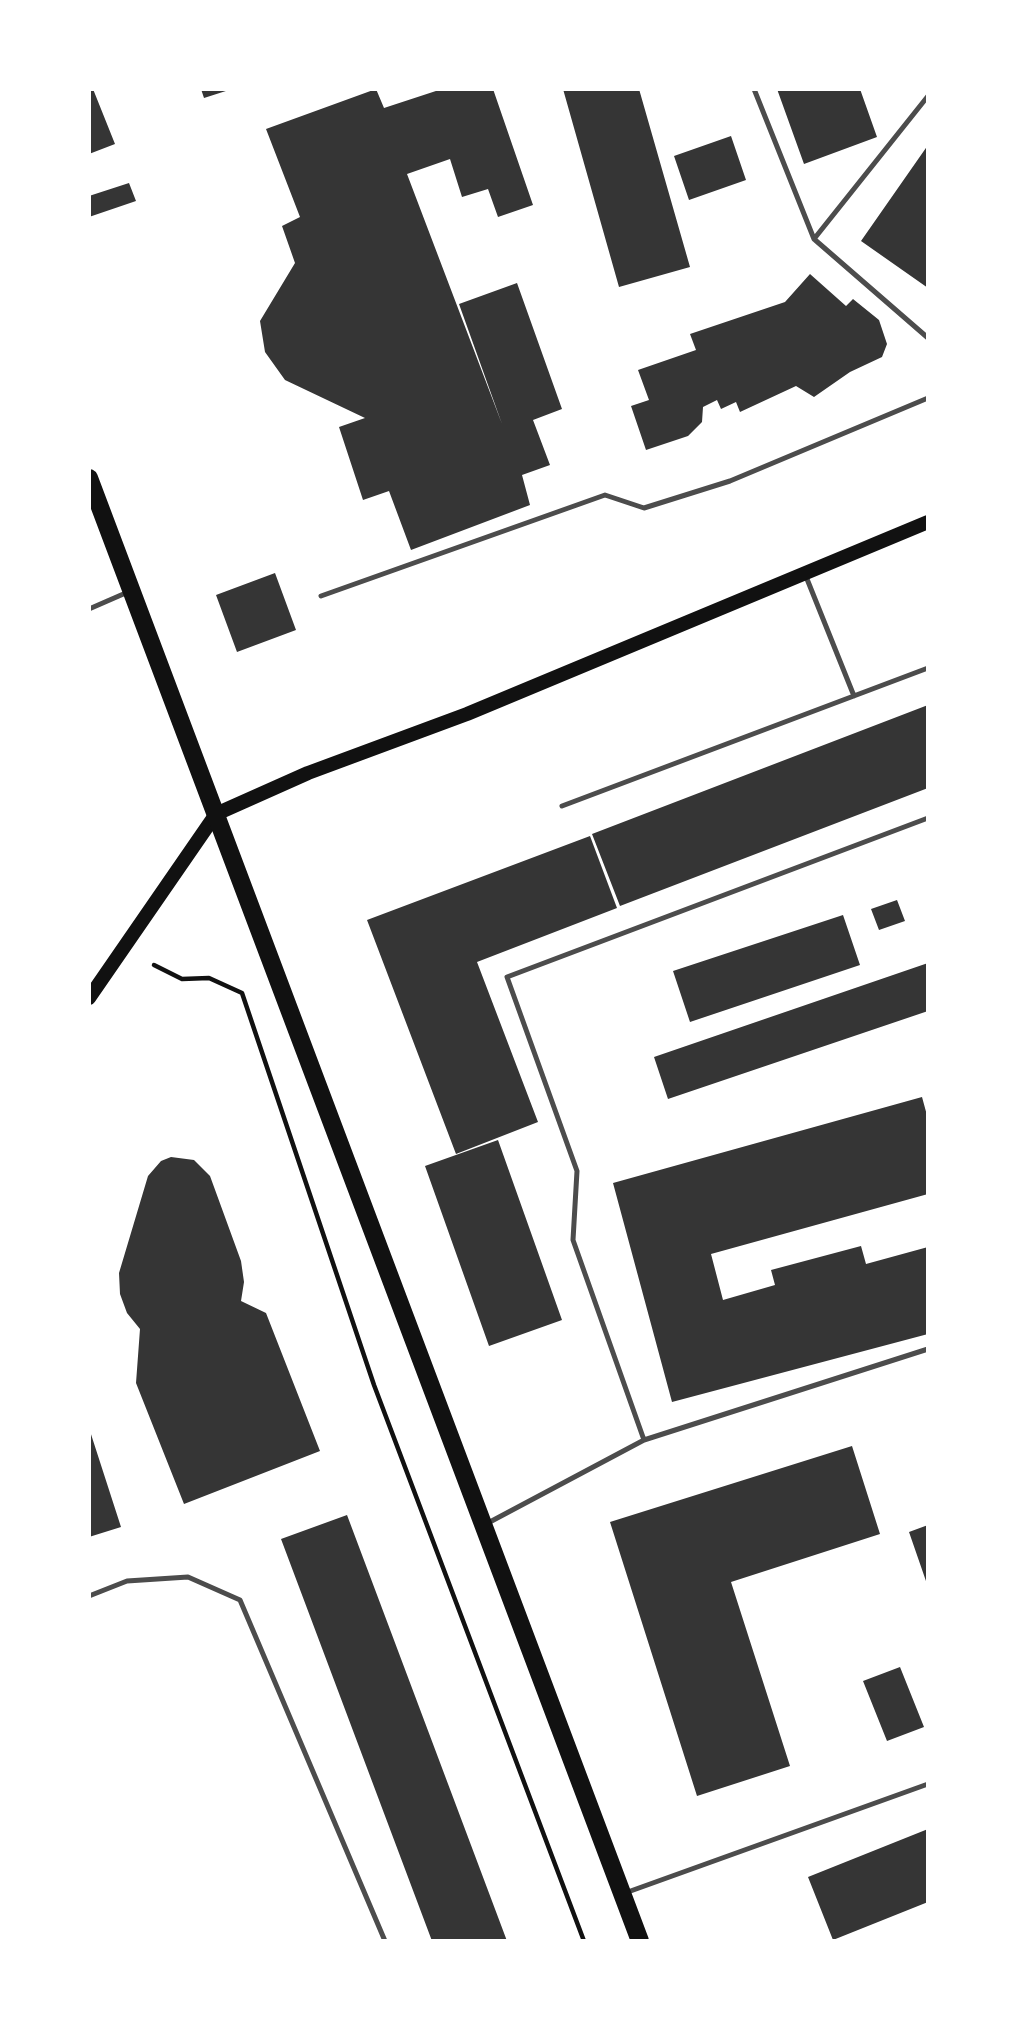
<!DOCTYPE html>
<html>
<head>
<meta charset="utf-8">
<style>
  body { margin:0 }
  #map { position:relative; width:1017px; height:2030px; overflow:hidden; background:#fff; font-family:"DejaVu Sans",sans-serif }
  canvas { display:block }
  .frame { position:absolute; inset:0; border:91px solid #fff; pointer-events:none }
</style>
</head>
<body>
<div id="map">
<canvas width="1017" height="2030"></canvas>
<div class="frame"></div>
</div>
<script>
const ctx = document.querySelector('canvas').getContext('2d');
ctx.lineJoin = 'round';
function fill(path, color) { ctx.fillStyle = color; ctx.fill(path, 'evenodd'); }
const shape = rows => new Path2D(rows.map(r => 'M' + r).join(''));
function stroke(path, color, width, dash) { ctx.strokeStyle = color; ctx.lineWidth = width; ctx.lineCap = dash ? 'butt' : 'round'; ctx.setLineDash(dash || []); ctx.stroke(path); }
fill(shape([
  [89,89,93,89,115,144,89,154],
  [201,89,229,89,229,90,204,98],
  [376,89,384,108,442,89,493,89,533,205,498,217,488,189,462,197,450,159,407,174,502,424,459,304,517,283,562,409,533,420,550,465,522,475,530,505,411,550,389,491,363,500,339,427,365,418,285,380,265,352,260,321,295,263,282,226,300,217,266,129],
  [563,89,639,89,690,267,619,287],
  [777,89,860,89,877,137,804,164],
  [731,136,746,180,689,200,674,156],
  [928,145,928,288,861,241],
  [129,183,136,201,89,217,89,196],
  [810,274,846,306,853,299,879,320,887,344,882,357,850,372,814,397,796,386,740,412,736,402,721,409,717,400,703,407,702,422,688,436,646,450,631,406,649,400,638,370,696,350,690,334,785,302],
  [275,573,296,630,237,652,216,595],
  [928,705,928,788,620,906,592,834],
  [590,836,617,908,477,962,538,1122,456,1154,367,920],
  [897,900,905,921,879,930,871,909],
  [843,915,860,965,690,1022,673,971],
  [928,963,928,1011,668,1099,654,1057],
  [922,1097,928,1119,928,1194,711,1254,723,1300,775,1285,771,1270,861,1246,866,1264,928,1247,928,1334,672,1402,613,1183],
  [498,1140,562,1320,489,1346,425,1166],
  [171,1157,194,1160,210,1176,241,1261,244,1282,241,1301,266,1313,320,1451,184,1504,136,1383,140,1329,127,1313,120,1294,119,1273,148,1176,161,1161],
  [89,1428,121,1527,89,1537],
  [852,1446,880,1534,731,1582,790,1766,697,1796,610,1522],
  [347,1515,507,1941,432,1941,281,1539],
  [928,1525,928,1584,927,1584,909,1532],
  [900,1667,924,1727,887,1741,863,1681],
  [928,1829,928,1902,833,1940,808,1877]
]), '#353535');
stroke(shape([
  [154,965,182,979,209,978,242,993,374,1385,584,1941]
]), '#111', 4.5);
stroke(shape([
  [754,89,814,239],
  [928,96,814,239,928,338],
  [805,574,854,696],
  [321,596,605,495,644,508,730,481,928,398],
  [89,609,128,592],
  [562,806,928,668],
  [644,1440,573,1240,577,1171,507,977,928,818],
  [486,1524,644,1440,928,1349],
  [89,1596,127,1581,188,1577,240,1600,385,1941],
  [625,1893,928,1784]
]), '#4c4c4c', 5);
stroke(shape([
  [89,998,216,814,308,773,467,714,928,522]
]), '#111', 14);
stroke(shape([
  [89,478,640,1941]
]), '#111', 18);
</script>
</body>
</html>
